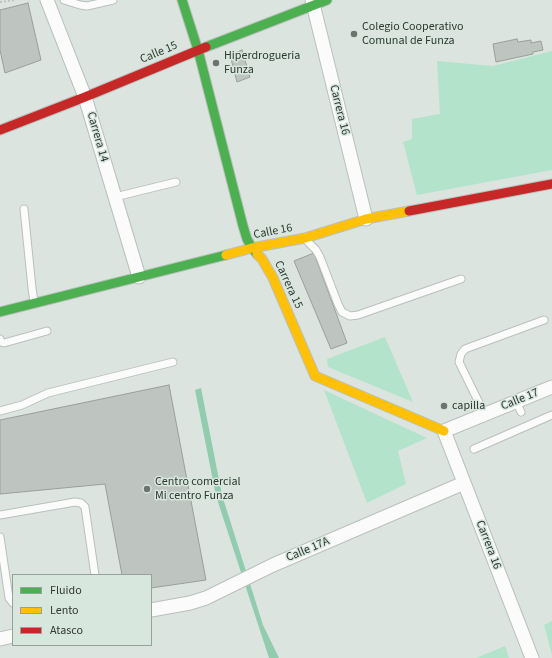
<!DOCTYPE html>
<html>
<head>
<meta charset="utf-8">
<style>
  body { margin:0 }
  #map { position:relative; width:552px; height:658px; overflow:hidden; background:#dce4df; font-family:"Source Sans 3",sans-serif }
  canvas { display:block }
  .legend { position:absolute; left:12px; top:574px; width:140px; height:72px; box-sizing:border-box; background:#d8e7de; border:1px solid #95a19a; margin:0; padding:5px 7px; list-style:none; font-size:12px; color:#313734 }
  .legend li { display:flex; align-items:center; gap:8px; height:20px }
  .legend b { width:20px; border:1px solid #95a19a }
</style>
</head>
<body>
<div id="map">
<canvas width="552" height="658"></canvas>
<ul class="legend">
<li><b style="height:5px;background:#4caf50"></b>Fluido</li>
<li><b style="height:5px;background:#ffc107"></b>Lento</li>
<li><b style="height:5px;background:#c62828"></b>Atasco</li>
</ul>
</div>
<script>
const ctx = document.querySelector('canvas').getContext('2d');
ctx.lineJoin = 'round';
function fill(path, color) { ctx.fillStyle = color; ctx.fill(path, 'evenodd'); }
const shape = rows => new Path2D(rows.map(r => 'M' + r).join(''));
function stroke(path, color, width, dash) { ctx.strokeStyle = color; ctx.lineWidth = width; ctx.lineCap = dash ? 'butt' : 'round'; ctx.setLineDash(dash || []); ctx.stroke(path); }
function label(font, color, halo, rows, align = 'center') {
  ctx.font = font + ' "Source Sans 3",sans-serif'; ctx.lineWidth = 3; ctx.setLineDash([]); ctx.textBaseline = 'middle'; ctx.strokeStyle = halo; ctx.fillStyle = color; for (const [text, x, y, turn = 0] of rows) {
    ctx.save(); ctx.translate(x, y); ctx.rotate((+turn || 0) * Math.PI / 180); ctx.textAlign = isNaN(turn) ? turn : align; if (halo) ctx.strokeText(text, 0, 0); ctx.fillText(text, 0, 0); ctx.restore();
  }
}
fill(shape([
  [552,51,552,170,417,195,403,142,412,139,412,119,440,114,437,61,493,66],
  [385,337,413,402,328,367,327,359],
  [324,390,427,438,398,451,406,484,367,503],
  [552,621,552,655,544,625],
  [505,646,509,658,476,658]
]), '#b3e3cb');
fill(shape([
  [201,388,222,495,263,625,279,658,269,658,216,496,195,390]
]), '#92ccaf');
const building = shape([
  [28,3,41,60,5,73,0,50,0,10,28,3],
  [517,39,518,42,531,40,531,43,541,41,543,50,533,52,533,54,496,62,493,44,517,39],
  [242,50,250,77,237,82,230,55,242,50],
  [314,253,347,343,331,349,294,261,314,253],
  [169,385,206,580,151,588,151,575,122,575,105,484,0,494,0,420,169,385]
]);
fill(building, '#bec4c0');
stroke(building, '#999f9b', 1);
const lane = shape([
  [64,0,80,5,87,6,113,0],
  [115,197,176,182],
  [24,209,32,288,34,302],
  [306,240,316,250,320,257,338,304,342,312,350,316,358,315,461,279],
  [0,339,1,342,4,343,47,331],
  [516,402,521,412],
  [0,411,22,405,48,393,173,362],
  [485,415,459,362,461,354,465,349,544,320],
  [474,449,552,415],
  [0,515,75,502,81,503,85,507,95,575],
  [0,537,9,598,12,602,13,603]
]);
const street = shape([
  [47,0,85,97,139,277],
  [312,0,366,219],
  [151,610,190,603,206,598,273,565,464,483],
  [0,639,13,636],
  [532,658,444,431,552,387]
]);
const fast = shape([
  [182,0,198,50,243,226,247,239,252,248,257,254],
  [206,47,327,0],
  [0,312,226,255]
]);
const slow = shape([
  [257,254,262,259,273,278,315,376,444,431],
  [226,255,252,248,305,238,366,219,409,211]
]);
const jam = shape([
  [0,130,85,97,206,47],
  [409,211,552,184]
]);
stroke(lane, '#bac0bc', 9);
stroke(street, '#bac0bc', 15);
stroke(fast, '#bac0bc', 11);
stroke(slow, '#bac0bc', 11);
stroke(jam, '#bac0bc', 11);
stroke(shape([
  [0,2,15,0]
]), '#c1c3c1', 2, [2, 2]);
stroke(lane, '#fafbfa', 7);
stroke(street, '#fafbfa', 13);
stroke(fast, '#4caf50', 9);
stroke(slow, '#ffc107', 9);
stroke(jam, '#c62828', 9);
for (const [x, y, r, color] of [
  [354,34,4,"#6d7470"],
  [216,63,4,"#6d7470"],
  [444,406,4,"#6d7470"],
  [147,489,4,"#6d7470"]
]) { const dot = new Path2D(); dot.arc(x, y, r, 0, 2 * Math.PI); ctx.fillStyle = color; ctx.fill(dot); stroke(dot, '#d8e7de', 1.5); }
label('12px', '#313734', '#d8e7de', [
  ["Colegio Cooperativo",362,27],
  ["Comunal de Funza",362,41],
  ["Hiperdrogueria",224,56],
  ["Funza",224,70],
  ["capilla",452,406],
  ["Centro comercial",155,482],
  ["Mi centro Funza",155,496]
], 'left');
label('12px', '#313734', '#d8e7de', [
  ["Calle 15",159,53,-23],
  ["Carrera 16",339,110,76],
  ["Carrera 14",97,137,74],
  ["Calle 16",273,232,-11],
  ["Carrera 15",288,285,65],
  ["Calle 17",520,400,-22],
  ["Carrera 16",488,545,69],
  ["Calle 17A",308,550,-23]
]);
</script>
</body>
</html>
